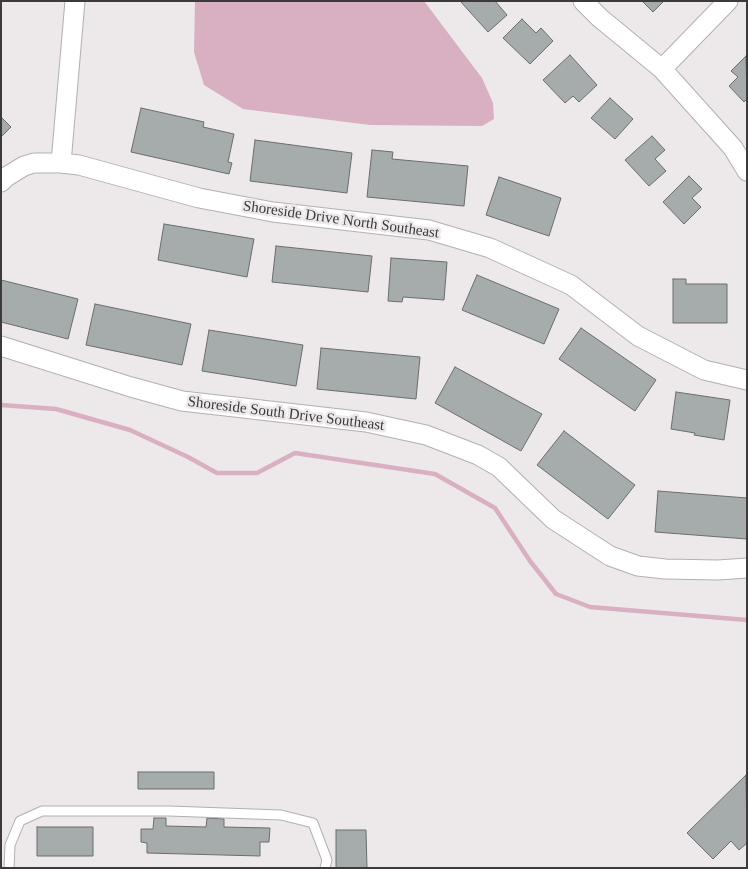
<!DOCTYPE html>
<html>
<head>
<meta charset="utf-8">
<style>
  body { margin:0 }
  #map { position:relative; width:748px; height:869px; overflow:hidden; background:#ede8ea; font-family:"Times New Roman",serif }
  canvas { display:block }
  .frame { position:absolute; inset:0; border:2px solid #3c3a3b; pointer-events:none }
</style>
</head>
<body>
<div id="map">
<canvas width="748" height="869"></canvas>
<div class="frame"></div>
</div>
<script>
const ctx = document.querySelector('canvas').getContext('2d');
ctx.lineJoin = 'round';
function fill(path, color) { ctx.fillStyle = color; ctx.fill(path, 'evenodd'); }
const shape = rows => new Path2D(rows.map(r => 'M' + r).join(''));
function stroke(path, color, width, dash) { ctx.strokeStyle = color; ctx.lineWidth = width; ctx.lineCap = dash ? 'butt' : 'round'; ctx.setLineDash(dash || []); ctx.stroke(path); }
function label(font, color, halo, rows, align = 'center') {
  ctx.font = font + ' "Times New Roman",serif'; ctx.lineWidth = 5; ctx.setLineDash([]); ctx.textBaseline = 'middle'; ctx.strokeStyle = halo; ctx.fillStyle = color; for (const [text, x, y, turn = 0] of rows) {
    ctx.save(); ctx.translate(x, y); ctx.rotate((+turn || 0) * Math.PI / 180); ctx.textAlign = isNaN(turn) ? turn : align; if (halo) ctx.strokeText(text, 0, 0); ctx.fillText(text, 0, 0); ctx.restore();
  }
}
fill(shape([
  [195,1,424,1,482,78,493,103,494,119,482,126,370,125,243,109,204,85,194,52]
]), '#d8b0c2');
stroke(shape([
  [1,405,56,409,130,430,188,457,217,473,257,473,295,453,435,474,495,508,530,561,556,594,590,607,747,620]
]), '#d8b0c2', 4.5);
const building = shape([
  [462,1,495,1,507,15,488,32,461,2,462,1],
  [642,1,664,1,653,12,642,1],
  [522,19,536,33,541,28,553,41,530,64,503,38,522,19],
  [570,55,597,85,579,102,573,96,565,103,543,80,570,55],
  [746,56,747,99,744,102,729,86,738,77,731,71,746,56],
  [610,98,633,119,615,139,591,118,610,98],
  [141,108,204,122,203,127,234,134,228,162,232,163,229,174,131,152,141,108],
  [1,117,11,127,1,137,1,117],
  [652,136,665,150,655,159,666,171,649,186,625,160,652,136],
  [255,140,352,153,347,193,250,181,255,140],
  [372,150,393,152,392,159,468,166,464,206,367,197,372,150],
  [689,176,702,189,692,198,701,207,684,224,663,202,689,176],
  [499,177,561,198,549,236,486,215,499,177],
  [164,224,254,239,247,277,158,260,164,224],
  [276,246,372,256,368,292,272,282,276,246],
  [391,258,447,262,444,300,403,297,402,302,388,301,391,258],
  [477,275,559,309,544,344,462,310,477,275],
  [673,279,686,279,686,284,727,284,727,323,673,323,673,279],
  [1,280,78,299,68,339,1,322,1,280],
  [95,304,191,324,182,365,86,345,95,304],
  [581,328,656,380,635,411,559,359,581,328],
  [209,330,303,345,296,386,202,371,209,330],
  [321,348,420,357,416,399,317,389,321,348],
  [455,367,542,414,521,451,435,403,455,367],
  [676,392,730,400,724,440,694,435,695,433,671,429,676,392],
  [564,431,635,485,608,519,537,465,564,431],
  [658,491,747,498,747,539,655,532,658,491],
  [138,772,214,772,214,789,138,789,138,772],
  [746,775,747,843,739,850,731,841,713,859,687,833,746,775],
  [154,818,166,818,166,826,206,827,207,818,224,819,224,827,270,828,269,842,260,842,260,856,147,853,147,843,141,842,141,829,153,829,154,818],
  [37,827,93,827,93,856,37,856,37,827],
  [336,830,366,830,367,868,336,868,336,830]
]);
fill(building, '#a6acab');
stroke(building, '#696e6d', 1);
const lane = shape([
  [9,868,10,845,20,821,42,811,169,811,281,815,313,823,327,860,325,868]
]);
const street = shape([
  [583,1,600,18,662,69,733,148,747,171],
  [662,69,728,1],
  [61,163,75,1],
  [1,182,6,177,24,166,34,163,61,163,79,165,199,198,273,212,429,230,490,248,571,285,638,336,704,370,747,380],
  [1,346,131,387,182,401,366,422,426,435,478,455,499,467,553,519,610,556,638,566,665,569,718,570,747,568]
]);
stroke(lane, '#b4afb1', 11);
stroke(street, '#b4afb1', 21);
stroke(lane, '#fff', 9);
stroke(street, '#fff', 19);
label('15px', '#3c3a3b', '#ede8ea', [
  ["Shoreside Drive North Southeast",341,220,8],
  ["Shoreside South Drive Southeast",286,414,7]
]);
</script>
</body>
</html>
